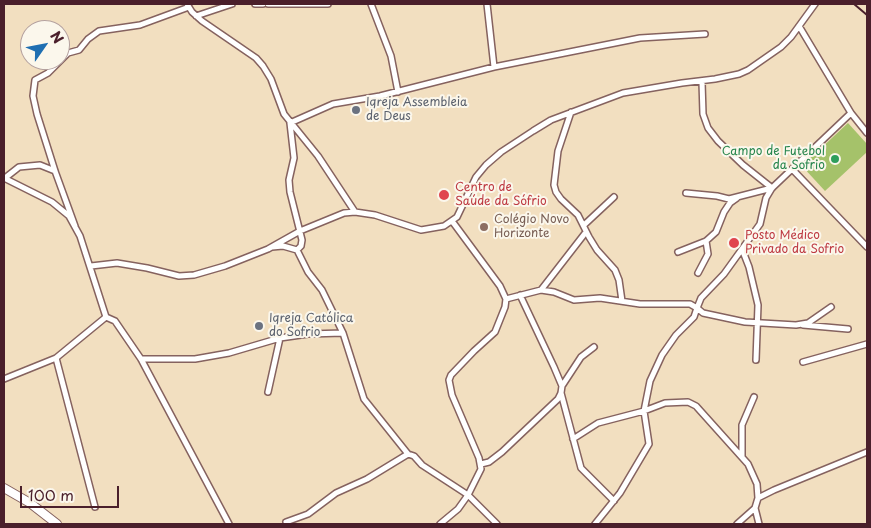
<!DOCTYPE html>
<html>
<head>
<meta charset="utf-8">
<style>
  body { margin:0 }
  #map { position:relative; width:871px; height:528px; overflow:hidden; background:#f2dfc0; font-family:"Playpen Sans",sans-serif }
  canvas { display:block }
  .frame { position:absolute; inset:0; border:5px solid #4a1f2b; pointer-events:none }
  .north { position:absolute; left:20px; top:20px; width:50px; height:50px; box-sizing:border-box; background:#fbf7ec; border:1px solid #b4a19f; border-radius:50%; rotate:57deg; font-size:14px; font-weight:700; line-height:20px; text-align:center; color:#4a1f2b }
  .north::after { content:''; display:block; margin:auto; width:18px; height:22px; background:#1f6fb2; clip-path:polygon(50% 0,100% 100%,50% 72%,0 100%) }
  .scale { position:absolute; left:20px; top:486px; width:99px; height:22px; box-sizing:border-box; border:2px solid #4a1f2b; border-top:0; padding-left:6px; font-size:15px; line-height:18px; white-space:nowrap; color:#4a1f2b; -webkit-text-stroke:4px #fbf7ec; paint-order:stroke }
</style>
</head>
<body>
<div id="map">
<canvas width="871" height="528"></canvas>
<div class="frame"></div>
<div class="north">N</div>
<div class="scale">100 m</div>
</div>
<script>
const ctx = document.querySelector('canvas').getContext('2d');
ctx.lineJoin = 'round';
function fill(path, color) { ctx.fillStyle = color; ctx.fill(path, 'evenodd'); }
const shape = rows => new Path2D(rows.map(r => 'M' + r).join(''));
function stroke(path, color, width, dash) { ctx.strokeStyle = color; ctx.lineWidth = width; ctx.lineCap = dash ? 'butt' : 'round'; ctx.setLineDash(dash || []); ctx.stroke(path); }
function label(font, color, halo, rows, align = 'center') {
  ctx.font = font + ' "Playpen Sans",sans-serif'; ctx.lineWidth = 4; ctx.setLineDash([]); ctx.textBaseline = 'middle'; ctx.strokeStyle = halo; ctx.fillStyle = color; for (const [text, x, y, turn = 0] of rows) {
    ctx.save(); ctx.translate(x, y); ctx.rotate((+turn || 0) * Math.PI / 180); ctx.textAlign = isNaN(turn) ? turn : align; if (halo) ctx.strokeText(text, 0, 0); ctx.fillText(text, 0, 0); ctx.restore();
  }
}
fill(shape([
  [848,123,867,144,867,152,825,191,802,166]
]), '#a5c26a');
const street = shape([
  [187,4,192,12,202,21,256,58,263,66,271,79,284,114,318,156,355,212],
  [255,4,263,4],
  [268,4,328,4],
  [371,4,391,56,398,92],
  [487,4,494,67],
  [196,16,232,4],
  [799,26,851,113,867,133],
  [702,82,703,114,708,128,718,141,743,165,772,188],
  [571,112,558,151,554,185,556,192,561,199,578,215,589,237,597,250,615,270,619,280,622,301],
  [290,123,333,104,380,96,494,67,640,38,705,34],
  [290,123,294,158,289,180,290,192,302,240,301,246,297,250],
  [792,169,867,247],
  [4,178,52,202,69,216,80,236,106,317,56,358,4,379],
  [5,178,19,167,40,165,55,171],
  [686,193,717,196,729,199,772,188],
  [584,225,614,197],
  [75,226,55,171,37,114,33,96,35,80,48,73,68,53,79,50,88,39,99,31,140,25,189,7],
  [272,247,283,246,297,250,308,272,322,290,343,333,364,399,408,454,414,456,422,465,468,495,497,524],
  [742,249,749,267,758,305,756,360],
  [678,252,706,241,716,232,724,212,730,203,737,198],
  [91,266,117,263,147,268,179,276,194,275,225,266,268,249,300,231,344,213,355,212,375,215,421,230,444,226,457,217,476,177,486,165,501,152,533,131,551,120,623,93,682,83,715,79,739,74,748,70,781,47,791,37,815,4],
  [698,273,708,254,706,241],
  [541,290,586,232],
  [520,295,554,367,562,386],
  [506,299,541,290,554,292,574,300,600,298,640,304,690,304,697,308,701,298,724,274,760,224,766,198,772,188,851,113],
  [106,317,115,321,141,359,229,524],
  [803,325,848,329],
  [56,358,95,507],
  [141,359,195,359,229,353,280,338,308,334,343,333],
  [803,362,867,344],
  [268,392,280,338],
  [561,393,581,468,614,501],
  [573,439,598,423,644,411,665,403,688,402,696,406,748,464,757,484,758,498],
  [742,457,742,425,754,397],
  [481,464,489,462,502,452,558,399,561,393,562,386,581,357,594,347],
  [755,508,759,524],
  [286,522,308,514,336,493,367,479,408,454],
  [440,524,458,509,468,495,481,469,479,458,452,395,449,380,451,375,474,351,495,332,505,307,506,299,500,286,452,221],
  [595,524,620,493,649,444,644,411,650,381,662,355,676,335,694,317,697,308,703,313,745,322,796,325,808,323,831,307],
  [737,524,755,508,758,498,774,490,867,452]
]);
const secondary = shape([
  [4,488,30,503,57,524]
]);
stroke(street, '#85625f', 8);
stroke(secondary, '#85625f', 10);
stroke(street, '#fff', 5);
stroke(secondary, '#fff', 8);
stroke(shape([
  [854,4,867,15]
]), '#4a1f2b', 2);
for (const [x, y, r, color] of [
  [356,110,5,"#6b7280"],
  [835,159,5,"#2e9e5b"],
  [444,195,6,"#e0444e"],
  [484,227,5,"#8d6e63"],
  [734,243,6,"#e0444e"],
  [259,326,5,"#6b7280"]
]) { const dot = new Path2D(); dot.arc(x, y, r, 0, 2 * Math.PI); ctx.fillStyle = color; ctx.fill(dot); stroke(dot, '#fbf7ec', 2); }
label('12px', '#5b616d', '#fbf7ec', [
  ["Igreja Assembleia",366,103],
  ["de Deus",366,117],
  ["Igreja Católica",269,319],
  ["do Sofrio",269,333]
], 'left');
label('12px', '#27864d', '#fbf7ec', [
  ["Campo de Futebol",825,152],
  ["da Sofrio",825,166]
], 'right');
label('12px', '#be3a42', '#fbf7ec', [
  ["Centro de",455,188],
  ["Saúde da Sófrio",455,202],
  ["Posto Médico",745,236],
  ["Privado da Sofrio",745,250]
], 'left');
label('12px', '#785e54', '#fbf7ec', [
  ["Colégio Novo",494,220],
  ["Horizonte",494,234]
], 'left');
</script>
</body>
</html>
